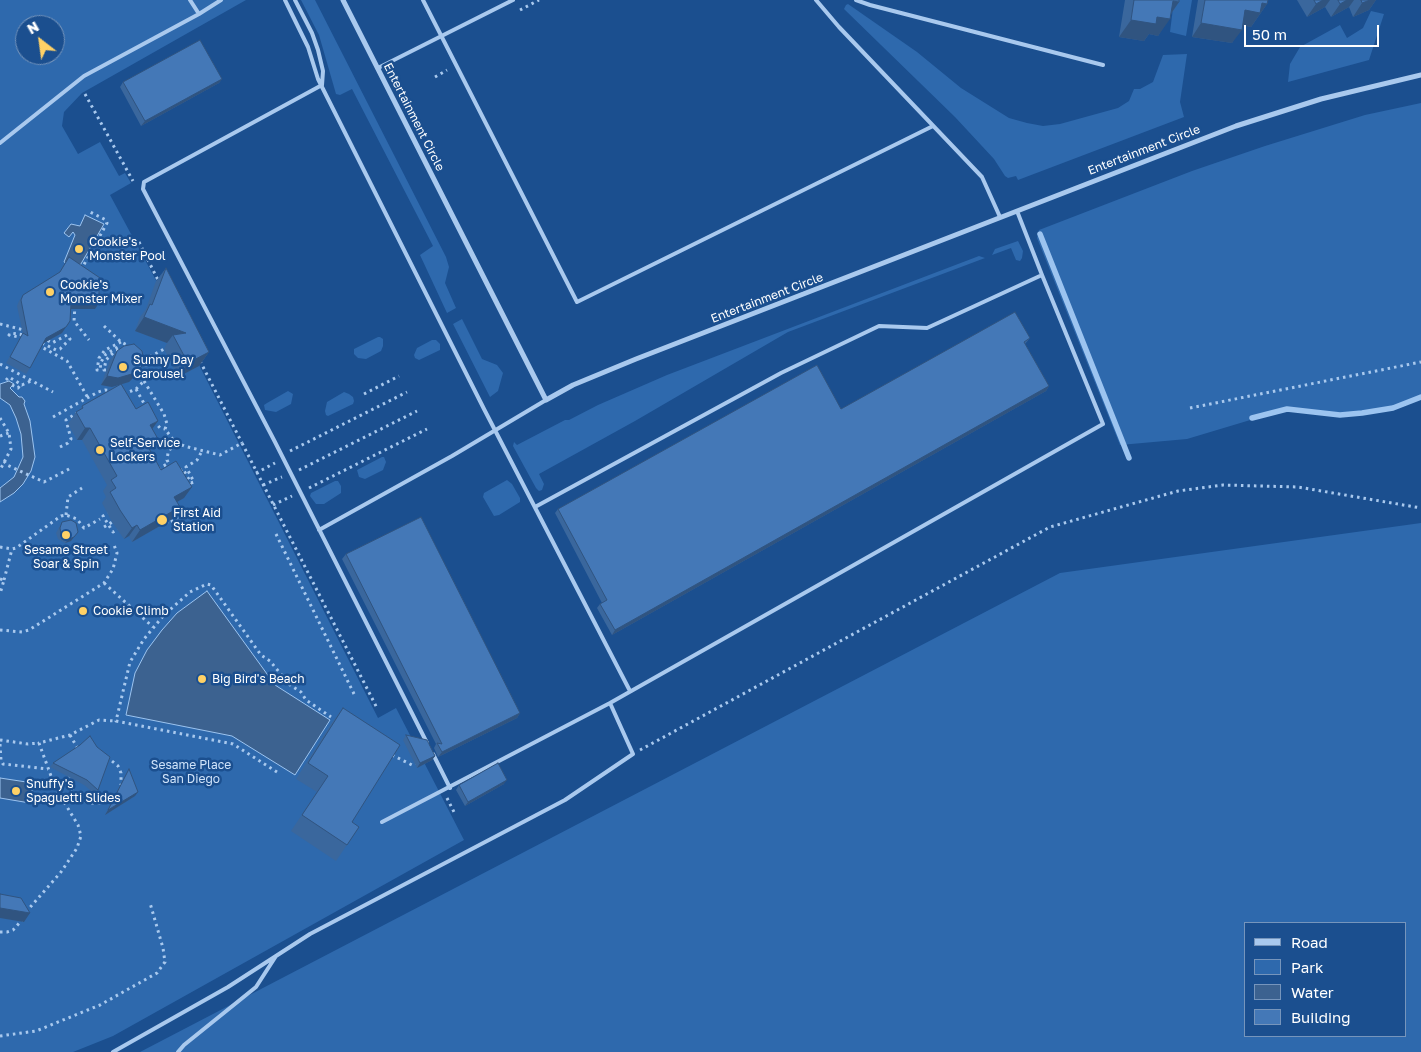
<!DOCTYPE html>
<html>
<head>
<meta charset="utf-8">
<style>
  body { margin:0 }
  #map { position:relative; width:1421px; height:1052px; overflow:hidden; background:#1b4f8f; font-family:"Golos Text",sans-serif }
  canvas { display:block }
  .legend { position:absolute; left:1244px; top:922px; width:162px; height:115px; box-sizing:border-box; background:#1b4f8f; border:1px solid #7695bc; margin:0; padding:6px 9px; list-style:none; font-size:15px; color:#fff }
  .legend li { display:flex; align-items:center; gap:10px; height:25px }
  .legend b { width:25px; border:1px solid #7695bc }
  .north { position:absolute; left:15px; top:15px; width:50px; height:50px; box-sizing:border-box; background:#1b4f8f; border:1px solid #7695bc; border-radius:50%; rotate:330deg; font-size:14px; font-weight:700; line-height:20px; text-align:center; color:#fff }
  .north::after { content:''; display:block; margin:auto; width:18px; height:22px; background:#ffd166; clip-path:polygon(50% 0,100% 100%,50% 72%,0 100%) }
  .scale { position:absolute; left:1244px; top:25px; width:135px; height:22px; box-sizing:border-box; border:2px solid #fff; border-top:0; padding-left:6px; font-size:15px; line-height:18px; white-space:nowrap; color:#fff; -webkit-text-stroke:4px #1b4f8f; paint-order:stroke }
</style>
</head>
<body>
<div id="map">
<canvas width="1421" height="1052"></canvas>
<ul class="legend">
<li><b style="height:6px;background:#a9c9ee"></b>Road</li>
<li><b style="height:14px;background:#2e69ad"></b>Park</li>
<li><b style="height:14px;background:#3c6290"></b>Water</li>
<li><b style="height:14px;background:#4478b7"></b>Building</li>
</ul>
<div class="north">N</div>
<div class="scale">50 m</div>
</div>
<script>
const ctx = document.querySelector('canvas').getContext('2d');
ctx.lineJoin = 'round';
function fill(path, color) { ctx.fillStyle = color; ctx.fill(path, 'evenodd'); }
const shape = rows => new Path2D(rows.map(r => 'M' + r).join(''));
function stroke(path, color, width, dash) { ctx.strokeStyle = color; ctx.lineWidth = width; ctx.lineCap = dash ? 'butt' : 'round'; ctx.setLineDash(dash || []); ctx.stroke(path); }
function label(font, color, halo, rows, align = 'center') {
  ctx.font = font + ' "Golos Text",sans-serif'; ctx.lineWidth = 5; ctx.setLineDash([]); ctx.textBaseline = 'middle'; ctx.strokeStyle = halo; ctx.fillStyle = color; for (const [text, x, y, turn = 0] of rows) {
    ctx.save(); ctx.translate(x, y); ctx.rotate((+turn || 0) * Math.PI / 180); ctx.textAlign = isNaN(turn) ? turn : align; if (halo) ctx.strokeText(text, 0, 0); ctx.fillText(text, 0, 0); ctx.restore();
  }
}
fill(shape([
  [0,0,246,0,82,93,64,112,62,126,78,154,100,142,119,176,125,173,131,183,110,195,158,284,378,718,396,708,464,840,113,1036,73,1052,0,1052],
  [25,25,55,25,55,55,25,55],
  [301,0,315,0,446,257,449,267,445,283,456,308,447,313,420,255,433,246,352,89,340,95,336,94,319,35],
  [1174,0,1192,0,1186,36,1170,32],
  [848,4,917,52,961,88,1009,118,1027,123,1043,126,1060,124,1118,108,1129,101,1134,89,1140,89,1153,82,1163,55,1187,54,1180,102,1184,117,1018,180,1016,176,1008,178,1005,176,994,159,955,117,844,9,846,5],
  [1371,11,1384,14,1369,60,1288,82,1290,64,1300,47,1340,25,1347,38,1363,28],
  [1421,103,1421,397,1393,408,1362,413,1340,415,1287,409,1187,439,1120,445,1037,238,1039,230,1192,171,1265,146,1365,115],
  [1018,241,1023,251,1022,258,1020,261,1016,260,1011,248,992,255,995,249],
  [979,256,985,258,788,332,635,421,539,474,544,484,542,490,539,491,536,488,513,446,514,442,517,445,565,420,569,420,598,405,667,375],
  [462,319,482,359,497,365,503,373,498,391,490,397,453,324],
  [378,337,380,337,383,339,383,346,381,351,366,359,358,358,354,354,354,349],
  [432,340,436,340,440,344,440,350,419,360,415,358,414,355,417,348],
  [288,391,293,394,291,404,276,412,265,410,264,405,267,403],
  [344,392,349,394,353,397,354,401,353,404,328,416,326,415,325,411,327,402],
  [382,457,384,457,386,462,383,470,365,479,359,477,357,470],
  [507,480,512,484,520,498,520,502,499,515,494,516,483,497,484,493],
  [335,481,338,481,341,486,341,493,324,504,316,504,310,496,311,493],
  [1421,523,1421,1052,140,1052,1060,573],
  [1245,923,1405,923,1405,1036,1245,1036]
]), '#2e69ad');
const water = shape([
  [85,215,104,224,78,269,57,279,66,263,64,262,75,235,73,232,69,237,64,233,71,224,80,226,85,215],
  [9,381,14,384,10,388,19,397,22,397,25,401,24,404,30,421,35,457,31,471,23,484,14,493,0,502,0,488,14,477,23,457,21,434,16,418,10,405,0,398,0,384,9,381],
  [207,591,275,685,330,720,295,775,232,736,126,715,135,673,147,650,162,630,177,613,207,591],
  [0,778,33,783,30,803,0,798,0,778]
]);
fill(water, '#3c6290');
stroke(water, '#9cc4f0', 1);
stroke(shape([
  [1040,234,1129,458],
  [1252,418,1287,409,1340,415,1362,413,1393,408,1421,397]
]), '#9cc4f0', 5.5);
stroke(shape([
  [520,10,539,0],
  [435,77,447,70],
  [85,94,133,181],
  [139,242,159,282],
  [81,270,107,223,106,220,90,212],
  [75,305,74,321,89,340],
  [0,324,24,330],
  [104,326,121,342,129,346],
  [23,338,9,335,11,333,24,335],
  [42,343,56,350,60,349,70,339,67,335,52,343,45,339],
  [38,345,67,361,88,398],
  [144,360,166,348],
  [200,361,242,443],
  [0,364,53,392],
  [106,370,104,370,106,360,113,353,119,350,118,347,106,354,101,362,100,370,97,370,99,358,105,350,121,342],
  [6,380,9,377,22,385,31,381],
  [144,381,164,414,167,424,165,429,174,441,184,446,220,455,242,443,377,708],
  [12,385,18,388,21,384],
  [136,389,146,407],
  [124,394,136,389,144,381,146,374,146,365,142,356],
  [364,394,399,376],
  [1190,408,1421,362],
  [53,417,98,392,105,390,113,391],
  [0,418,9,433,11,449,0,470],
  [154,421,160,428,165,429],
  [0,436,9,433],
  [60,447,68,443,71,439,66,420,77,413],
  [290,451,407,392],
  [4,461,7,465,44,482,71,468],
  [171,468,167,460,168,453,169,450,179,444],
  [158,469,169,463],
  [299,470,417,411],
  [180,471,183,469,191,483,194,482,186,467,197,460,202,451],
  [256,473,275,463],
  [263,485,282,477],
  [309,488,427,429],
  [273,505,292,496],
  [173,511,183,529],
  [110,512,103,516,113,532,119,528],
  [66,515,68,497,82,488],
  [166,522,168,524,177,518],
  [104,527,114,521],
  [276,534,355,696],
  [0,547,12,549,16,548,61,516,66,515,77,519,84,528,100,519],
  [0,579,4,580,0,594],
  [4,580,12,549],
  [104,583,153,627],
  [0,630,22,632,29,630,104,583,113,569,117,553,114,545],
  [70,735,78,749],
  [0,740,28,744,39,743],
  [0,744,1,760,3,764,48,769],
  [640,750,1050,527,1178,491,1223,485,1298,487,1421,508],
  [392,755,412,765,417,763],
  [107,757,118,766,121,773,121,785],
  [277,772,233,744,116,721,130,662,144,639,164,615,190,592,207,584,211,585,261,655,270,661,290,685,301,692,306,700,331,717],
  [70,775,70,782,73,791,80,798,88,803,104,803,116,795],
  [447,798,454,812],
  [26,912,61,872,77,848,81,836,78,825,55,787,39,743,70,735,99,720,116,721],
  [0,932,7,932,13,930,22,920],
  [0,1036,36,1031,100,1005,157,973,165,962,163,948,150,903]
]), '#a9c9ee', 3, [2.5, 4]);
stroke(shape([
  [190,0,199,14,221,0],
  [285,0,308,47,318,79,484,409,630,691],
  [295,0,312,33,318,50,323,71,322,85],
  [423,0,577,302,933,126],
  [816,0,839,27,982,177,1000,217],
  [856,0,870,5,1103,65],
  [378,68,513,0],
  [322,85,144,182,143,189,275,442,427,743],
  [0,143,84,76,199,14],
  [1017,211,1042,275],
  [319,530,452,456,546,400],
  [433,754,450,788],
  [382,822,610,703,1103,424,1042,275,927,328,879,326,781,373,535,507],
  [113,1052,228,987,310,934,565,800,633,754,610,703],
  [178,1052,184,1045,256,987,276,956]
]), '#a9c9ee', 4);
stroke(shape([
  [343,0,546,400,573,385,636,359,1236,126,1321,99,1421,75]
]), '#a9c9ee', 5);
fill(shape([
  [1125,0,1179,0,1179,2,1171,14,1158,36,1149,34,1144,41,1119,37],
  [1198,0,1268,0,1267,4,1251,27,1242,25,1232,43,1192,37],
  [1297,0,1376,0,1369,10,1353,17,1349,7,1331,17,1325,7,1307,17],
  [222,79,219,83,141,126,120,87,123,82],
  [69,257,99,287,99,303,95,309,70,309,62,333,44,343,30,368,26,374,6,363,23,334,17,306,19,301,23,295,59,273],
  [166,268,209,352,199,366,178,377,164,349,167,343,135,331,140,317,146,309,156,281],
  [1030,338,1025,344,1049,386,1046,391,612,635,597,608,600,604,602,603,555,513,558,509,841,409],
  [117,351,142,366,136,375,129,382,122,384,136,409,152,429,158,439,150,450,161,470,184,498,177,502,180,507,172,519,132,542,129,536,124,539,112,522,102,503,106,497,103,491,107,485,82,440,77,440,68,424,76,412,80,410,82,406,120,384,112,387,101,385,110,360],
  [62,522,78,532,71,541,65,543,58,539,56,533],
  [346,554,520,713,517,718,438,757,434,748,436,744,342,559],
  [343,708,352,822,359,827,336,861,291,831,317,792,296,779,331,724],
  [406,735,435,756,432,760,417,768,403,740],
  [97,747,98,790,95,794,84,785,50,767,53,763],
  [129,769,135,796,105,815,126,774],
  [504,784,465,806,456,790,459,785]
]), '#3a679d');
fill(shape([
  [1323,0,1330,0,1325,7,1307,17,1316,4],
  [1347,0,1354,0,1349,7,1331,17,1340,4],
  [1370,0,1376,0,1369,10,1353,17,1362,3],
  [1173,1,1179,2,1168,18,1170,19,1158,36,1149,34,1144,41,1119,37,1131,20,1157,17],
  [1262,3,1267,4,1251,27,1235,24,1245,10],
  [1201,23,1242,30,1232,43,1192,37],
  [222,79,219,83,141,126,145,121],
  [71,303,99,303,95,309,67,309],
  [144,317,186,333,173,335,167,343,135,331],
  [66,327,62,333,42,344,46,338],
  [209,352,199,366,178,377,188,363],
  [142,366,136,375,129,382,112,387,101,385,107,376],
  [1049,386,1046,391,612,635,615,630],
  [158,421,150,432,150,425],
  [85,428,90,428,82,440,77,440],
  [158,439,150,450,147,445],
  [192,487,184,498,166,508,174,497],
  [180,507,172,519,132,542,140,530],
  [137,525,129,536,124,539,132,528],
  [74,537,71,541,65,543,69,539],
  [520,713,517,718,438,757,442,752],
  [435,756,432,760,417,768,420,763],
  [507,780,504,784,465,806,468,802],
  [138,792,135,796,105,815,108,810],
  [0,908,30,913,24,922,0,918]
]), '#305480');
const building = shape([
  [1134,0,1179,0,1179,2,1173,1,1170,19,1157,17,1156,24,1131,20,1134,0],
  [1205,0,1268,0,1267,4,1262,3,1260,13,1245,10,1242,30,1201,23,1205,0],
  [1314,0,1323,0,1316,4,1314,0],
  [1338,0,1347,0,1340,4,1338,0],
  [1361,0,1370,0,1362,3,1361,0],
  [200,40,222,79,145,121,123,82,200,40],
  [69,257,103,280,99,287,99,303,71,303,70,321,66,327,46,338,30,368,10,357,23,333,28,336,21,300,23,295,60,272,69,257],
  [166,268,209,352,188,363,173,335,186,333,144,317,150,304,152,305,166,268],
  [1015,312,1030,338,1024,342,1049,386,615,630,600,604,607,600,558,509,817,365,841,409,1015,312],
  [134,344,142,351,143,356,142,366,135,373,118,378,107,376,117,351,124,346,134,344],
  [121,384,136,409,148,402,158,421,150,425,158,439,147,445,161,470,176,461,192,487,174,497,180,507,140,530,137,525,132,528,120,510,110,492,116,488,111,480,117,476,90,428,85,428,76,412,83,408,82,406,121,384],
  [421,517,520,713,442,752,437,743,442,744,346,554,421,517],
  [71,520,76,523,78,532,74,537,69,539,61,534,60,528,62,522,71,520],
  [343,708,400,745,352,822,359,827,347,845,302,815,328,776,308,763,343,708],
  [406,735,427,740,435,756,420,763,406,735],
  [90,736,97,747,110,757,98,790,87,780,53,763,80,745,90,736],
  [498,763,507,780,468,802,459,785,498,763],
  [129,769,138,792,108,810,129,769],
  [0,894,21,898,30,913,0,908,0,894]
]);
fill(building, '#4478b7');
stroke(building, '#305480', 1);
for (const [x, y, r, color] of [
  [79,249,5,"#ffd166"],
  [50,292,5,"#ffd166"],
  [123,367,5,"#ffd166"],
  [100,450,5,"#ffd166"],
  [162,520,6,"#ffd166"],
  [66,535,5,"#ffd166"],
  [83,611,5,"#ffd166"],
  [202,679,5,"#ffd166"],
  [16,791,5,"#ffd166"]
]) { const dot = new Path2D(); dot.arc(x, y, r, 0, 2 * Math.PI); ctx.fillStyle = color; ctx.fill(dot); stroke(dot, '#1b4f8f', 2); }
label('12px', '#fff', '#1b4f8f', [
  ["Entertainment Circle",414,117,63],
  ["Entertainment Circle",1144,150,-21],
  ["Entertainment Circle",767,298,-21]
]);
label('12px', '#fff', '#1b4f8f', [
  ["Cookie's",89,242],
  ["Monster Pool",89,256],
  ["Cookie's",60,285],
  ["Monster Mixer",60,299],
  ["Sunny Day",133,360],
  ["Carousel",133,374],
  ["Self-Service",110,443],
  ["Lockers",110,457],
  ["First Aid",173,513],
  ["Station",173,527],
  ["Sesame Street",66,550,"center"],
  ["Soar & Spin",66,564,"center"],
  ["Cookie Climb",93,611],
  ["Big Bird's Beach",212,679],
  ["Snuffy's",26,784],
  ["Spaguetti Slides",26,798]
], 'left');
label('12px', '#cfe3fa', '#1b4f8f', [
  ["Sesame Place",191,765],
  ["San Diego",191,779]
]);
</script>
</body>
</html>
